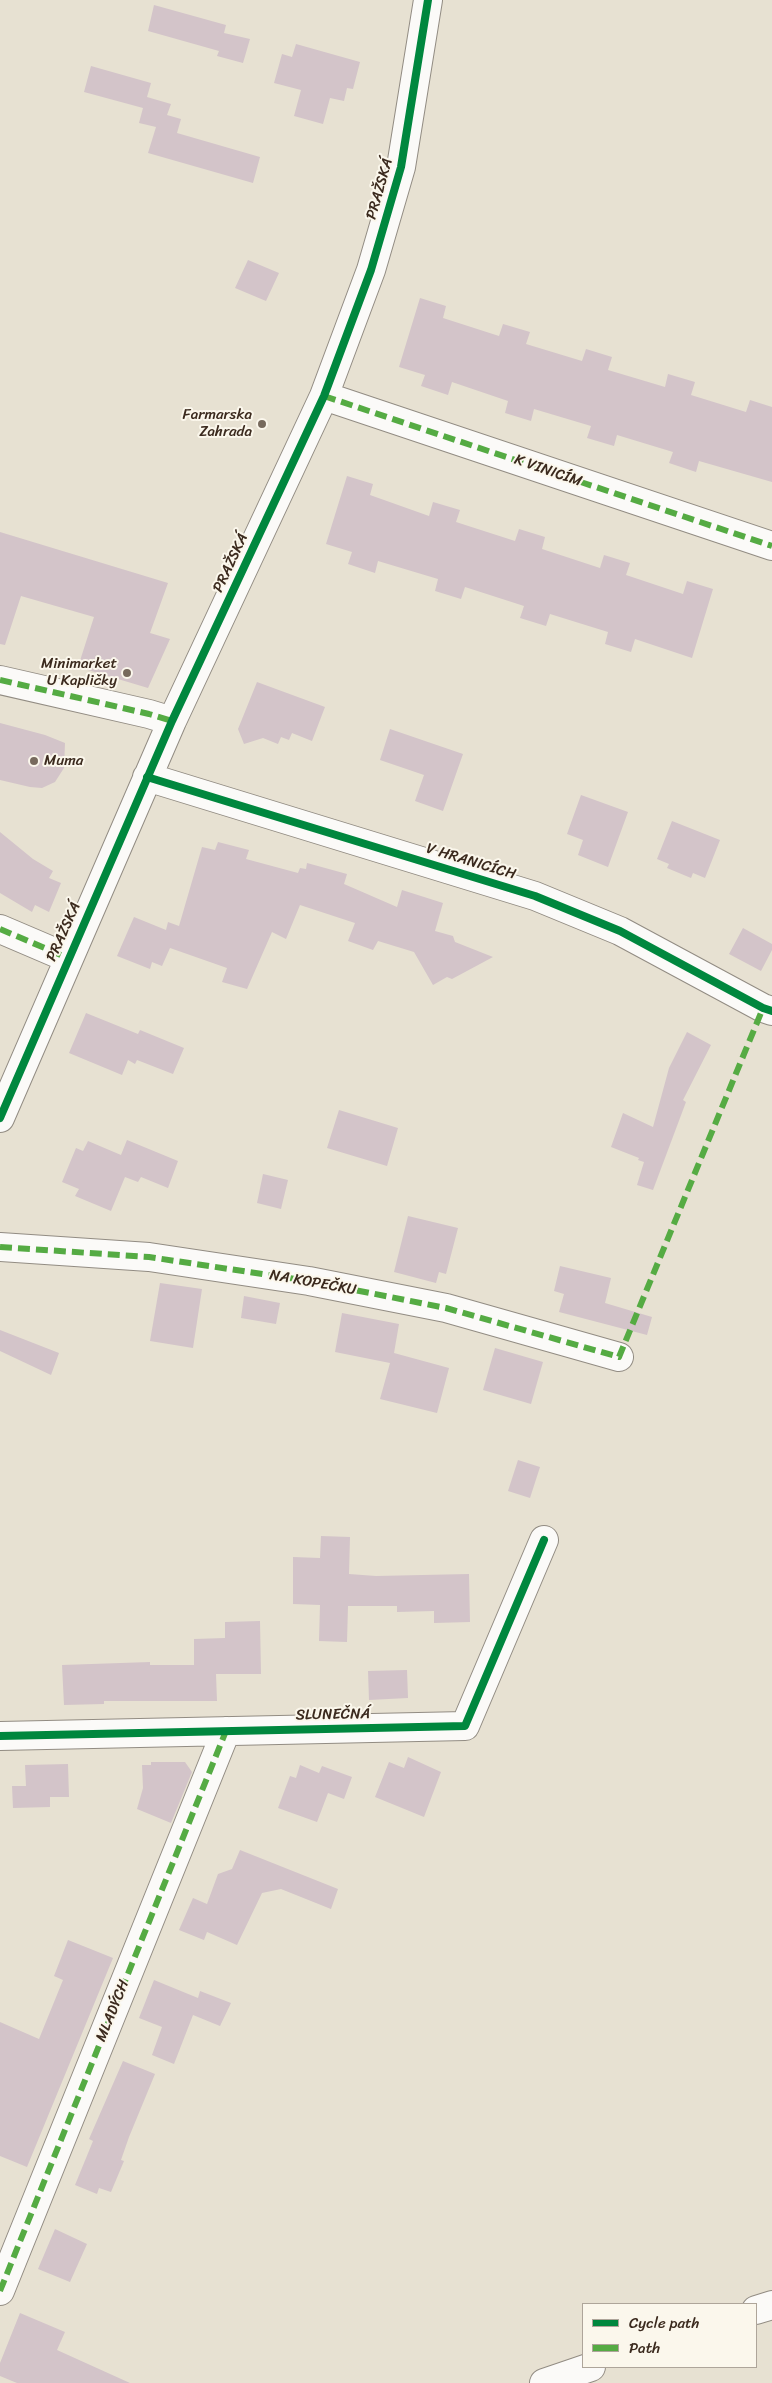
<!DOCTYPE html>
<html>
<head>
<meta charset="utf-8">
<style>
  body { margin:0 }
  #map { position:relative; width:772px; height:2383px; overflow:hidden; background:#e7e1d2; font-family:Sriracha,sans-serif }
  canvas { display:block }
  .legend { position:absolute; left:582px; top:2303px; width:175px; height:65px; box-sizing:border-box; background:#fbf7ec; border:1px solid #aea59a; margin:0; padding:6px 9px; list-style:none; font-size:15px; color:#3b2a1e }
  .legend li { display:flex; align-items:center; gap:10px; height:25px }
  .legend b { width:25px; border:1px solid #aea59a }
</style>
</head>
<body>
<div id="map">
<canvas width="772" height="2383"></canvas>
<ul class="legend">
<li><b style="height:6px;background:#00873e"></b>Cycle path</li>
<li><b style="height:6px;background:#55ab43"></b>Path</li>
</ul>
</div>
<script>
const ctx = document.querySelector('canvas').getContext('2d');
ctx.lineJoin = 'round';
function fill(path, color) { ctx.fillStyle = color; ctx.fill(path, 'evenodd'); }
const shape = rows => new Path2D(rows.map(r => 'M' + r).join(''));
function stroke(path, color, width, dash) { ctx.strokeStyle = color; ctx.lineWidth = width; ctx.lineCap = dash ? 'butt' : 'round'; ctx.setLineDash(dash || []); ctx.stroke(path); }
function label(font, color, halo, rows, align = 'center') {
  ctx.font = font + ' Sriracha,sans-serif'; ctx.lineWidth = 4; ctx.setLineDash([]); ctx.textBaseline = 'middle'; ctx.strokeStyle = halo; ctx.fillStyle = color; for (const [text, x, y, turn = 0] of rows) {
    ctx.save(); ctx.translate(x, y); ctx.rotate((+turn || 0) * Math.PI / 180); ctx.textAlign = isNaN(turn) ? turn : align; if (halo) ctx.strokeText(text, 0, 0); ctx.fillText(text, 0, 0); ctx.restore();
  }
}
fill(shape([
  [154,5,226,25,224,33,250,39,243,63,217,56,219,51,148,31],
  [296,44,360,62,353,89,347,88,344,101,330,98,323,124,294,116,301,90,274,83,282,54,292,57],
  [91,66,151,83,147,97,171,104,167,115,181,119,177,133,260,157,253,183,148,153,156,127,139,123,143,108,84,92],
  [248,260,279,273,266,301,235,288],
  [420,298,446,306,443,318,499,336,503,324,530,332,526,344,582,361,586,349,612,357,608,370,665,387,668,374,695,382,691,395,746,412,750,400,772,407,772,482,699,461,696,472,669,463,673,452,617,435,614,446,587,438,591,426,534,409,531,421,505,413,508,401,452,382,448,395,421,386,425,375,399,367],
  [347,476,373,484,370,495,429,516,433,502,460,510,456,522,515,541,519,529,545,537,542,549,600,568,604,555,630,563,626,575,683,594,687,581,713,589,692,658,635,639,631,652,605,644,608,632,550,614,546,626,520,618,524,606,465,587,461,599,435,591,438,579,378,561,375,573,348,564,352,552,326,544],
  [0,532,168,583,150,633,170,639,148,688,78,667,94,617,21,596,5,645,0,644],
  [257,682,325,707,312,741,292,733,289,740,281,737,278,744,263,738,244,744,238,729],
  [0,723,45,735,65,743,64,768,55,782,42,788,30,787,0,780],
  [390,729,463,754,443,811,415,801,424,775,380,760],
  [581,795,628,812,608,867,578,855,583,840,567,834],
  [672,821,720,840,705,878,693,873,691,878,667,868,669,864,657,859],
  [0,832,33,859,53,871,49,878,61,883,49,912,35,905,32,912,0,893],
  [218,842,249,850,246,859,298,873,300,868,306,869,307,863,347,874,344,884,397,907,402,890,443,903,435,931,453,936,455,942,493,957,452,979,447,977,433,985,414,952,378,941,373,950,348,941,355,923,300,905,286,939,272,932,247,989,222,982,227,968,170,948,162,966,152,962,150,969,117,956,134,917,166,930,168,922,179,926,202,847,215,850],
  [743,928,772,944,772,950,761,971,729,954],
  [86,1013,138,1034,140,1030,184,1048,173,1074,137,1060,135,1064,128,1060,122,1075,69,1053],
  [687,1032,711,1045,683,1100,686,1102,653,1190,637,1185,644,1162,638,1160,639,1158,611,1147,623,1113,653,1127,669,1068],
  [339,1110,398,1128,387,1166,327,1148],
  [127,1140,178,1161,168,1188,141,1177,138,1182,125,1177,111,1211,75,1196,79,1189,62,1182,76,1148,83,1151,88,1141,121,1155],
  [263,1174,288,1180,281,1209,257,1203],
  [408,1216,458,1228,446,1274,439,1272,436,1283,394,1272],
  [560,1266,611,1278,605,1303,652,1317,647,1335,559,1312,564,1294,554,1291],
  [160,1283,202,1289,193,1348,150,1341],
  [244,1296,280,1303,276,1324,241,1318],
  [342,1313,399,1324,394,1353,449,1368,437,1413,380,1399,390,1363,335,1352],
  [0,1330,59,1353,51,1375,0,1351],
  [495,1348,543,1362,531,1404,483,1390],
  [518,1460,540,1467,530,1498,508,1491],
  [321,1536,350,1537,349,1574,376,1576,469,1574,470,1622,434,1623,434,1611,397,1612,397,1606,348,1606,347,1642,319,1641,320,1605,293,1604,293,1557,320,1558],
  [260,1621,261,1674,216,1674,217,1701,104,1701,104,1704,64,1705,62,1665,150,1662,150,1665,194,1665,194,1639,225,1638,225,1622],
  [407,1670,408,1698,369,1700,368,1671],
  [408,1757,441,1772,424,1817,375,1797,389,1762,404,1768],
  [151,1762,185,1762,192,1772,171,1823,137,1809,143,1788,142,1765,151,1765],
  [68,1764,69,1797,50,1797,50,1807,13,1808,12,1786,26,1786,25,1765],
  [300,1765,319,1773,322,1766,352,1777,344,1799,328,1793,317,1822,278,1808,290,1776,296,1778],
  [240,1850,338,1889,331,1909,281,1889,262,1893,237,1945,207,1932,204,1940,179,1930,193,1898,207,1904,218,1874,232,1869],
  [68,1940,113,1958,27,2167,0,2156,0,2022,39,2039,63,1980,54,1976],
  [154,1980,198,1998,200,1991,231,2003,220,2026,193,2015,174,2064,152,2055,162,2027,139,2018],
  [123,2061,155,2074,129,2137,121,2160,124,2161,111,2192,99,2188,97,2194,75,2185,93,2141,89,2139],
  [55,2229,87,2244,70,2282,38,2269],
  [20,2313,65,2332,57,2350,130,2383,17,2383,0,2376,0,2363]
]), '#d3c4c9');
const minor = shape([
  [324,396,772,546],
  [0,680,149,714,172,721],
  [147,777,535,896,620,931,763,1008,772,1011],
  [0,929,68,958],
  [0,1118,172,721,324,396,371,270,401,167,428,0],
  [0,1247,149,1257,309,1281,446,1308,619,1357],
  [0,1736,465,1726,544,1540],
  [0,2291,226,1731],
  [756,2310,772,2305],
  [544,2383,591,2367]
]);
stroke(minor, '#928c83', 30);
stroke(minor, '#fbfaf8', 28);
stroke(shape([
  [324,396,772,546],
  [0,680,149,714,172,721],
  [0,929,68,958],
  [0,1247,149,1257,309,1281,446,1308,619,1357,763,1008],
  [0,2291,226,1731]
]), '#55ab43', 6, [12, 6]);
stroke(shape([
  [147,777,535,896,620,931,763,1008,772,1011],
  [0,1118,172,721,324,396,371,270,401,167,428,0],
  [0,1736,465,1726,544,1540]
]), '#00873e', 8);
for (const [x, y, r, color] of [
  [262,424,5,"#776a5d"],
  [127,673,5,"#776a5d"],
  [34,761,5,"#776a5d"]
]) { const dot = new Path2D(); dot.arc(x, y, r, 0, 2 * Math.PI); ctx.fillStyle = color; ctx.fill(dot); stroke(dot, '#fbf7ec', 2); }
label('15px', '#3b2a1e', '#fbf7ec', [
  ["PRAŽSKÁ",380,189,-74],
  ["K VINICÍM",548,471,19],
  ["PRAŽSKÁ",231,563,-65],
  ["V HRANICÍCH",471,862,17],
  ["PRAŽSKÁ",64,932,-66],
  ["NA KOPEČKU",313,1283,10],
  ["SLUNEČNÁ",333,1715,-1],
  ["MLADÝCH",113,2011,-68]
]);
label('15px', '#3b2a1e', '#fbf7ec', [
  ["Farmarska",252,415],
  ["Zahrada",252,432],
  ["Minimarket",117,664],
  ["U Kapličky",117,681],
  ["Muma",44,761,"left"]
], 'right');
</script>
</body>
</html>
